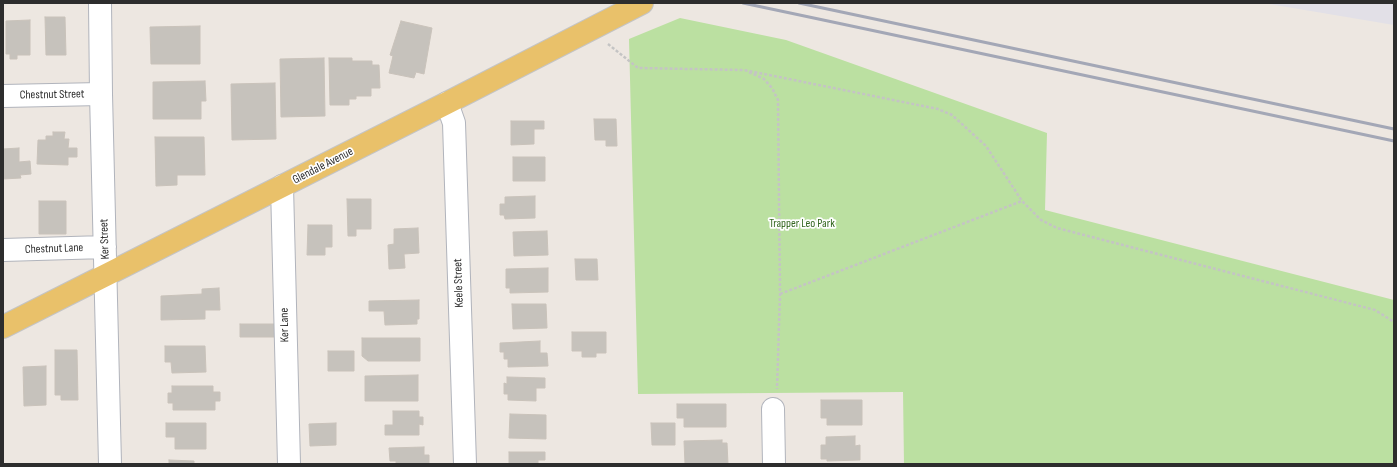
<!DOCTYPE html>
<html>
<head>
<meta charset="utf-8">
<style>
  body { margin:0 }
  #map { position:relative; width:1397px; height:467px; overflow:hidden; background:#ede7e1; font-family:"Sofia Sans Condensed",sans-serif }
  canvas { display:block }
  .frame { position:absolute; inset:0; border:4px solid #2d2d2d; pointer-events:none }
</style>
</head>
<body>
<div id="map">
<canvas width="1397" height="467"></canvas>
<div class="frame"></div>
</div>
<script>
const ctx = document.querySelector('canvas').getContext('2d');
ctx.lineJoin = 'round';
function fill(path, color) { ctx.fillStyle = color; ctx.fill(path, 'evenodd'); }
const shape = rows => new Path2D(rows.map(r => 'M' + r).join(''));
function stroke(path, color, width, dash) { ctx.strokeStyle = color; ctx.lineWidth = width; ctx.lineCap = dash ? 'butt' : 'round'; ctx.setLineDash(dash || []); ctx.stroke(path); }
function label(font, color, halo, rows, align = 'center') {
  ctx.font = font + ' "Sofia Sans Condensed",sans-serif'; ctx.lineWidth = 3.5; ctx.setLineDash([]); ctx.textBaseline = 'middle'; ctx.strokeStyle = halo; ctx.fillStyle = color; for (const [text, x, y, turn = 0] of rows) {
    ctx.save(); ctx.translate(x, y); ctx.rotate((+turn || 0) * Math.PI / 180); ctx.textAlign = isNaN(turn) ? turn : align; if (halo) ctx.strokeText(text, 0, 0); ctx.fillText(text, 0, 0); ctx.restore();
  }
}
fill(shape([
  [1263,3,1394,3,1394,25]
]), '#e2e0e7');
fill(shape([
  [680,18,786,40,1047,133,1045,210,1394,300,1394,464,904,464,903,392,638,394,629,39]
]), '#bbe0a1');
const building = shape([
  [45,17,65,17,66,55,46,55,45,17],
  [30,20,30,55,17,55,17,59,10,59,10,54,6,54,6,21,30,20],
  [401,21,432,28,424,74,416,72,414,78,389,73,393,56,390,55,401,21],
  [200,26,200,64,151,64,150,27,200,26],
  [324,58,325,116,281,117,280,59,324,58],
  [329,58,352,58,352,61,372,61,372,65,379,65,380,88,371,88,371,96,356,96,356,99,349,99,349,105,330,105,329,58],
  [205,81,206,101,201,101,201,119,153,119,153,82,205,81],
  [275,83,276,139,232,140,231,84,275,83],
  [594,119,616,119,617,146,606,146,606,140,595,140,594,119],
  [511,121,544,121,544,129,534,129,534,144,511,145,511,121],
  [53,132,65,132,64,139,69,139,68,148,77,148,77,157,68,157,68,165,37,164,38,140,46,140,46,136,53,136,53,132],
  [155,137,204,137,205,175,177,175,177,185,156,186,155,137],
  [19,148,19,162,30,161,31,174,20,175,21,178,3,179,3,149,19,148],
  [513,157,545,157,545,181,513,181,513,157],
  [535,196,535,218,505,219,504,215,500,215,500,204,505,204,505,197,535,196],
  [347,199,371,199,371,229,356,229,356,236,348,236,347,199],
  [39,201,66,201,66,234,39,234,39,201],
  [308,225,332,225,332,247,325,247,325,255,307,255,308,225],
  [418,228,419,253,404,254,405,268,389,269,388,245,394,244,394,229,418,228],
  [547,231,548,255,514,256,513,232,547,231],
  [575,259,597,259,598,280,576,280,575,259],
  [548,268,548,292,510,293,510,288,506,288,506,269,548,268],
  [219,288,220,310,205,310,205,319,161,320,161,296,202,294,202,289,219,288],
  [419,300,419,319,417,319,417,324,385,325,384,311,369,311,369,301,419,300],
  [512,304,546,304,547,328,513,329,512,304],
  [240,324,275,324,275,337,240,337,240,324],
  [572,332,606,332,606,353,596,353,596,357,582,357,582,351,572,351,572,332],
  [362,338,420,338,420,361,368,361,362,356,362,338],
  [540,341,540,353,547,353,548,366,508,367,508,359,504,359,504,352,500,352,500,343,540,341],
  [165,346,205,346,206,372,172,373,171,362,165,362,165,346],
  [55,350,77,350,78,400,61,400,61,395,55,395,55,350],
  [328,351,354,351,354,371,328,371,328,351],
  [46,366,46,405,24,406,23,367,46,366],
  [418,375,418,401,365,401,365,376,418,375],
  [507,377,545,378,545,388,536,388,536,401,508,400,508,394,504,394,504,383,507,384,507,377],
  [172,386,213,386,213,392,220,392,220,401,215,401,215,410,173,410,173,403,168,403,168,393,172,393,172,386],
  [821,400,862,400,862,425,827,425,827,418,821,418,821,400],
  [677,404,726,404,726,427,684,427,684,418,677,418,677,404],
  [393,411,419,411,419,417,423,417,423,425,419,424,419,435,385,435,385,425,393,425,393,411],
  [510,414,546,415,546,439,509,438,510,414],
  [166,423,206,423,206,449,175,449,175,437,166,437,166,423],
  [336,423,336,445,310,446,309,424,336,423],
  [651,423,675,423,675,445,652,445,651,423],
  [855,436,855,446,860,445,860,460,827,461,827,459,821,459,821,445,826,445,826,437,855,436],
  [722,440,722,443,727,443,728,464,685,464,684,441,722,440],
  [424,447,424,455,429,455,429,464,396,464,396,461,390,461,389,448,424,447],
  [509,452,545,452,545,460,538,460,538,464,509,464,509,452],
  [169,460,194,461,194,464,169,464,169,460]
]);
fill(building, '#c6c2bc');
stroke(building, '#c9c2ba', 1);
const minor = shape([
  [100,3,101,94,110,464],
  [3,96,101,94],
  [447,103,454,123,465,464],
  [282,186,289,464],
  [3,250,105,247],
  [773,409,774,464]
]);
const major = shape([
  [3,327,447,103,642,3]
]);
stroke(minor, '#b1b4bc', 24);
stroke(major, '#c4c4c4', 24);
stroke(shape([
  [608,44,638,68,744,70,938,109,952,115,986,146,1022,201,1041,220,1057,228,1375,310,1394,322],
  [749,72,764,79,772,88,778,100,780,294,777,389],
  [780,294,1022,201]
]), '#c4c4c4', 2.5, [3, 2]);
stroke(minor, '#fff', 22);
stroke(major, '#e9c16a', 22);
stroke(shape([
  [743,3,1394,141],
  [799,3,1394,129]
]), '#a3a7b6', 3);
label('12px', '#2d2d2d', '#fff', [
  ["Chestnut Street",52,95,-1],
  ["Glendale Avenue",323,166,-27],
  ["Ker Street",105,239,-92],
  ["Chestnut Lane",54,249,-2],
  ["Keele Street",459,283,-92],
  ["Ker Lane",285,325,-91]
]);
label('12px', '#346720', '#fff', [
  ["Trapper Leo Park",802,224]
]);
</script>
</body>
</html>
